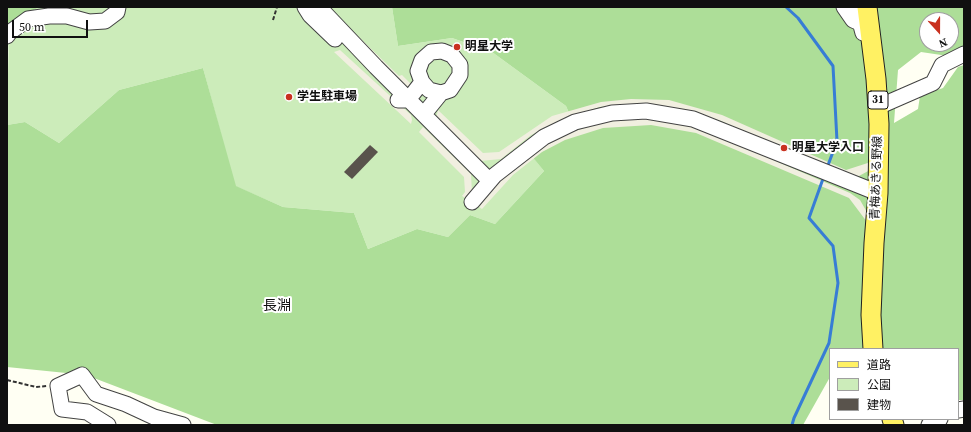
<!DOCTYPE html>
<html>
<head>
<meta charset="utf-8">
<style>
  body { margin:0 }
  #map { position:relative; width:971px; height:432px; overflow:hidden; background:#fffff3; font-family:"Source Serif 4","Noto Sans JP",serif }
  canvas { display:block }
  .frame { position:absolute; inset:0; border:8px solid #101010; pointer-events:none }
  .legend { position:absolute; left:829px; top:348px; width:130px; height:72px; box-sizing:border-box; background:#fff; border:1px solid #9f9f9f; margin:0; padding:5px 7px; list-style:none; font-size:12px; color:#101010 }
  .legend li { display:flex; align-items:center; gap:8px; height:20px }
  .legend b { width:20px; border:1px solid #9f9f9f }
  .north { position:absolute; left:919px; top:12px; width:40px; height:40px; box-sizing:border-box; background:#fff; border:1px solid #9f9f9f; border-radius:50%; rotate:159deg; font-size:11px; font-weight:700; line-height:16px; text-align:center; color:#101010 }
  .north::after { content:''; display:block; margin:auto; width:14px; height:18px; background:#c9311f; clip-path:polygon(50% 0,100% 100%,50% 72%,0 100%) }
  .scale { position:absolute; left:12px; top:20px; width:76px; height:18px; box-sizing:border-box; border:2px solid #101010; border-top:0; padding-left:5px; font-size:12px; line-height:14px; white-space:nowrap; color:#101010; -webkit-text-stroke:3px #fff; paint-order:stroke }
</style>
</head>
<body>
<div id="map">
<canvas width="971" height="432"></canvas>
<div class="frame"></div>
<ul class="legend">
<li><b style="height:5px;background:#fff163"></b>道路</li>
<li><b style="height:11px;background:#ccecba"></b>公園</li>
<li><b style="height:11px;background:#59534c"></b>建物</li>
</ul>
<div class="north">N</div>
<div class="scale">50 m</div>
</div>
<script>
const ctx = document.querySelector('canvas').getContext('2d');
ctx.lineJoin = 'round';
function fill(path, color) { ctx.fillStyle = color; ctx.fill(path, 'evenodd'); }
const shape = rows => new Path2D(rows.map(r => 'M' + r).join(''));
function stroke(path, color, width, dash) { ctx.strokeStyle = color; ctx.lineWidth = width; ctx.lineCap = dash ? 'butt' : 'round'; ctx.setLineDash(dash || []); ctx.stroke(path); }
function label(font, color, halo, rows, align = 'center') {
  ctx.font = font + ' "Source Serif 4","Noto Sans JP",serif'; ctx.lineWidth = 4; ctx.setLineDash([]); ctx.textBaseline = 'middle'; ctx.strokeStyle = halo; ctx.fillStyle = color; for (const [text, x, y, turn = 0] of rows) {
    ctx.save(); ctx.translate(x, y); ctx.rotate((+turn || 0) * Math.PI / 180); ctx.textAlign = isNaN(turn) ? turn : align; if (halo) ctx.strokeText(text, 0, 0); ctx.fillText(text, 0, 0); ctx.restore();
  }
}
fill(shape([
  [39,7,392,7,398,46,452,38,492,52,566,106,575,128,532,156,544,171,495,224,470,215,448,237,417,229,368,249,354,213,283,207,235,186,203,68,119,90,59,143,25,122,7,125,9,24]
]), '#ccecba');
fill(shape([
  [7,7,39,7,9,24,7,82],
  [392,7,964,7,964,54,948,56,921,52,898,70,894,123,918,109,920,96,943,88,958,67,964,65,964,400,958,400,958,349,830,349,830,377,803,425,217,425,86,375,7,367,7,125,25,122,59,143,119,90,203,68,236,186,283,207,354,213,368,249,417,229,448,237,470,215,495,224,544,171,530,154,575,127,566,106,492,52,452,38,398,46],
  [927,20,951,20,951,44,927,44]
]), '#adde98');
fill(shape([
  [328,7,399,76,402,75,415,88,407,92],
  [340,50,411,115,412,120,411,124,334,52],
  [631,99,669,100,722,115,846,170,874,161,870,170,859,176,844,176,721,121,682,109,648,104,631,104,600,107,560,120,531,135,501,159,480,161,436,118,438,110,483,153,499,152,552,116,601,102],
  [652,118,704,130,850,193,860,200,868,214,870,226,849,198,696,133,651,125,603,128,565,140,542,152,513,175,482,209,479,207,499,181,530,154,565,134,603,122],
  [423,127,471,174,472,193,467,199,462,196,465,192,464,177,419,132]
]), '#f1efe0');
stroke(shape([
  [786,7,798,18,833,66,837,141,827,168],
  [792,425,794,418,829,343,838,283,833,246,809,218,824,176]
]), '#377dd5', 3);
fill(shape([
  [370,145,378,152,352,179,344,172]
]), '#59534c');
const minor = shape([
  [305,7,310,15,335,39],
  [319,7,376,67,490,181],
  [844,7,853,20,860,23],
  [856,7,863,33],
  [7,36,9,33,28,19,49,16,67,16,89,22,105,21,117,12,118,7],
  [442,51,452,55,460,65,460,75,450,90,441,93,429,90,422,82,418,71,422,60,431,52,442,51],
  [398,100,408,100,422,82],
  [878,107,933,83,942,65,964,54],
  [424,114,441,93],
  [472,202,495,175,544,137,575,122,612,113,646,111,693,119,878,193],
  [958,410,964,409],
  [108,425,87,412,62,409,58,386,82,375,96,394,126,404,154,417,183,425],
  [929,425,940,419]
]);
const major = shape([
  [867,7,876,79,879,124,878,193,874,243,871,315,873,349],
  [892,419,894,425]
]);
stroke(minor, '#434343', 17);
stroke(major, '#212121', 21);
stroke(shape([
  [273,20,277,7],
  [7,380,36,387,47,386]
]), '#323232', 2, [4, 2]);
stroke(minor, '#fff', 15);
stroke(major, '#fff163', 19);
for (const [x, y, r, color] of [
  [457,47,4,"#c9311f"],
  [289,97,4,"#c9311f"],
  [784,148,4,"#c9311f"]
]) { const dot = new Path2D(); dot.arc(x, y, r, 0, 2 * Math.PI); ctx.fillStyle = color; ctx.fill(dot); stroke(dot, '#fff', 1.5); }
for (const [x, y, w] of [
  [878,100,20]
]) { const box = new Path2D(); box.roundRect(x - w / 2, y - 9, w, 18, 3); ctx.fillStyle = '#fff'; ctx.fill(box); stroke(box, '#101010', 1); }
label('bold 11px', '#101010', null, [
  ["31",878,100]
]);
label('bold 12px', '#101010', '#fff', [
  ["明星大学",465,47],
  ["学生駐車場",297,97],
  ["明星大学入口",792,148]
], 'left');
label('12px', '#101010', '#fff', [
  ["青梅あきる野線",877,178,-88]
]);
label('14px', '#101010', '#fff', [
  ["長淵",277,306]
]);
</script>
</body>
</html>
